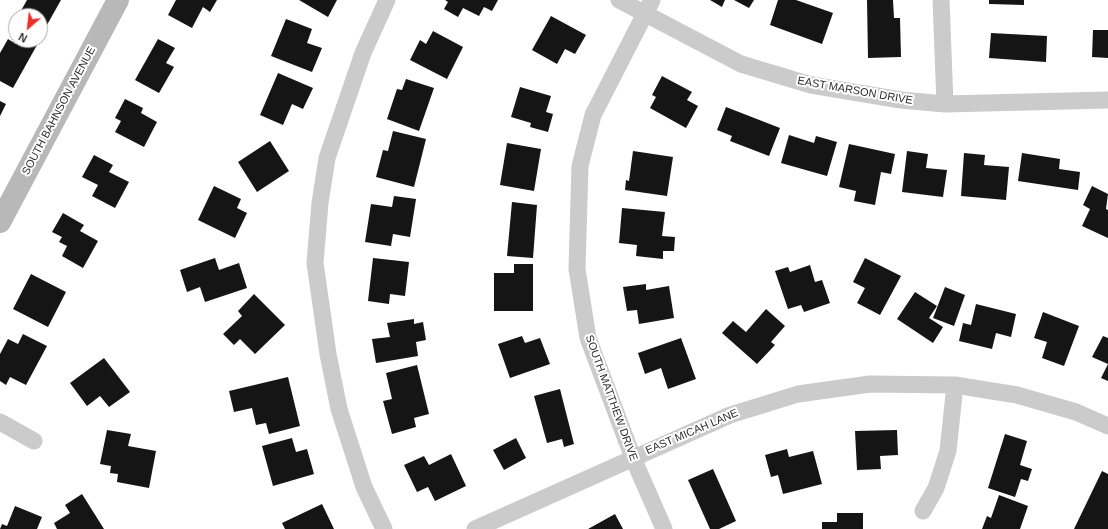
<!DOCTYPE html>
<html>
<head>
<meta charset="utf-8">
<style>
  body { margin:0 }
  #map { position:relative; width:1108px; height:529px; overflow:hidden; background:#fff; font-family:Helvetica,sans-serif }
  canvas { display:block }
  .north { position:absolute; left:8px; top:8px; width:40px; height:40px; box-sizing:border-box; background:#fff; border:1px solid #ababab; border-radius:50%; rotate:208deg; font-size:11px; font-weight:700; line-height:16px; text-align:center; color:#2e2e2e }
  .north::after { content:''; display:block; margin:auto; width:14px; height:18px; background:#ef2c27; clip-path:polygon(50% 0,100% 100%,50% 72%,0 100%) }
</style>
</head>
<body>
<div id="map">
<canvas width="1108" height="529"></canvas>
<div class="north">N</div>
</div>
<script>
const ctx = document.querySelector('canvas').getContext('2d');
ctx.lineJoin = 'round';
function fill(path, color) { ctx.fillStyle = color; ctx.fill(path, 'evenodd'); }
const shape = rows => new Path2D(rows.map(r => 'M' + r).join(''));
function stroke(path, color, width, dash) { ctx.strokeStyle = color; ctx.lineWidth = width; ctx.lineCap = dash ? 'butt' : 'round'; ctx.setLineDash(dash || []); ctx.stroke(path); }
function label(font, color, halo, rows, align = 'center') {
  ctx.font = font + ' Helvetica,sans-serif'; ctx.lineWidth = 4; ctx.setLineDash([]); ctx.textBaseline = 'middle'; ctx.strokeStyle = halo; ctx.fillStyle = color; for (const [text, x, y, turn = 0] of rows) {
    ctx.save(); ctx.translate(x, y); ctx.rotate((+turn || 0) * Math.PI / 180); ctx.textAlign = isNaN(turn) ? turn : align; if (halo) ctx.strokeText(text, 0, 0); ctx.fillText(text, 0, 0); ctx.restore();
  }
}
fill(shape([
  [27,0,61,0,43,32,40,31,40,16,18,16],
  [176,0,217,0,210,12,203,7,192,28,168,15],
  [299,0,337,0,328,17],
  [445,0,498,0,492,11,484,7,479,16,463,8,458,17,444,9,448,2],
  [710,0,725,0,722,7],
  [734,0,754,0,749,8],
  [778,0,796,0,833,13,822,44,770,25],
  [867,0,893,0,894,18,900,18,901,57,868,58],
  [989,0,1024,0,1024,5,989,4],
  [551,16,586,35,575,54,565,49,557,64,532,50],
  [286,19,312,29,307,43,322,48,312,72,271,56],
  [1093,30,1108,30,1108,58,1092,57],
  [433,31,463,47,447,79,410,60,420,40,426,44],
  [991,33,1047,36,1046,62,989,58],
  [8,39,16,44,18,40,27,40,37,45,13,88,0,81,0,53],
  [158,39,175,48,166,63,174,67,159,93,135,80],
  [278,73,313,88,303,109,292,104,283,125,260,115],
  [662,76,692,92,687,100,698,106,686,128,650,108,656,97,652,95],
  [406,79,434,88,419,131,387,119,397,89,402,90],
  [520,87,551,96,546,112,553,114,548,132,530,127,531,123,511,117],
  [125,99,143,108,141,113,157,122,144,147,115,132,121,121,115,118],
  [0,101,6,104,0,116],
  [726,107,780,128,769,156,730,141,732,136,717,130],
  [393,131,426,139,414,187,376,177,383,150,388,151],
  [789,135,814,143,816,136,837,142,827,176,781,163],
  [270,141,289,171,257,192,238,162],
  [507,143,541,149,534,191,500,185],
  [849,144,895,154,891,174,881,172,875,205,854,201,856,191,839,187],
  [633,151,673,157,667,196,625,190,626,180,629,181],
  [907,151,928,154,926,168,947,170,943,197,902,192],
  [964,153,985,155,984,165,1009,167,1006,200,961,196],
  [1022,153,1060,159,1059,169,1080,172,1078,190,1018,181],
  [94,155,113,165,109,172,129,182,115,208,92,196,98,185,82,177],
  [214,186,241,199,237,208,247,213,235,238,198,220],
  [1092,186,1108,194,1106,209,1108,210,1108,238,1082,226,1090,209,1083,205],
  [394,196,416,199,410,237,393,234,391,246,365,242,371,204,392,207],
  [512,202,537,205,533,258,507,256],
  [622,208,665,212,662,236,675,237,674,251,663,251,663,259,636,256,637,245,619,243],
  [63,213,84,225,80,231,98,241,83,268,62,256,67,246,59,242,62,237,52,232],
  [215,258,219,270,239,263,247,288,205,302,200,287,187,292,180,270],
  [373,258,409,262,405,296,390,294,389,304,368,301],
  [865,258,901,276,880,315,857,303,865,288,853,282],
  [514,264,533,264,533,311,494,311,494,273,514,273],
  [810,265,815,282,822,280,830,303,804,312,801,305,788,309,775,271,788,267,790,272],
  [31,274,66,292,48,327,13,309],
  [646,284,646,290,669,286,674,318,639,324,637,310,627,311,623,287],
  [945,287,965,295,954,326,933,318],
  [915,292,937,306,929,318,943,327,933,343,897,319],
  [254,294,285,325,255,354,240,339,234,345,223,334,242,316,238,311],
  [976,304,1016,314,1011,337,996,333,992,349,959,341,963,323,971,325],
  [766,309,785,326,771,342,775,345,757,364,722,333,733,321,746,332],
  [1043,312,1079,326,1064,366,1042,358,1047,342,1034,338],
  [414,319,414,324,423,322,426,340,416,342,418,356,376,363,372,339,390,337,387,323],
  [23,334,47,346,26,385,10,377,6,385,0,381,0,354,8,339,18,344],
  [522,336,525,343,540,338,550,364,510,378,498,344],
  [1103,336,1108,338,1108,381,1101,378,1108,364,1092,357],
  [681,338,696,379,668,389,661,368,645,374,638,353],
  [104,358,130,392,109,407,100,396,87,406,70,383],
  [417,365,429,414,414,418,416,427,392,434,383,401,392,399,386,373],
  [288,377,300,426,269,434,266,423,256,425,252,408,234,412,229,391],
  [560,389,574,444,564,447,562,439,547,443,534,396],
  [107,430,131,434,128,446,156,451,149,488,117,482,118,474,110,473,111,466,100,464],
  [897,430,898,455,880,456,881,469,857,470,855,431],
  [1005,434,1027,441,1020,465,1032,469,1028,481,1021,479,1015,497,988,488],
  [292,438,296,452,307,449,314,474,273,486,262,446],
  [516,438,526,458,504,470,493,450],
  [787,449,789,457,813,451,822,484,783,494,778,475,771,477,765,455],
  [451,454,466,486,435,501,428,487,417,492,404,465,424,456,429,465],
  [713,469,736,521,719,529,710,529,688,480],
  [1102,471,1108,474,1108,529,1074,529],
  [82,494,104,529,57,529,54,523,70,513,65,505],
  [999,495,1028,506,1020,529,982,529,987,516,991,518],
  [322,504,334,529,285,529,282,523],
  [15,506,42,517,37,529,0,529,2,524,7,526],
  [837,513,863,513,863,529,822,529,822,522,837,522],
  [615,514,623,529,588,529]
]), '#151515');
stroke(shape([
  [619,0,741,64,811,85,901,100,945,104,1108,100],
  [652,0,593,115,580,166,577,269,588,338,633,458,664,529],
  [941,0,945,104],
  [0,422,34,441],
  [923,511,936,488,948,451,955,385],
  [384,529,364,487,339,409,328,354,315,263,320,203,327,158,363,53,387,0],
  [475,529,730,415,798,394,870,384,955,385,1017,395,1076,412,1108,426]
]), '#cbcbcb', 17);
stroke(shape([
  [0,222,118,0]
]), '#b8b8b8', 22);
label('11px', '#2e2e2e', '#fff', [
  ["EAST MARSON DRIVE",855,91,10],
  ["SOUTH BAHNSON AVENUE",59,111,-62],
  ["SOUTH MATTHEW DRIVE",611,398,70],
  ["EAST MICAH LANE",692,432,-23]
]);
</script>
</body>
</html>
